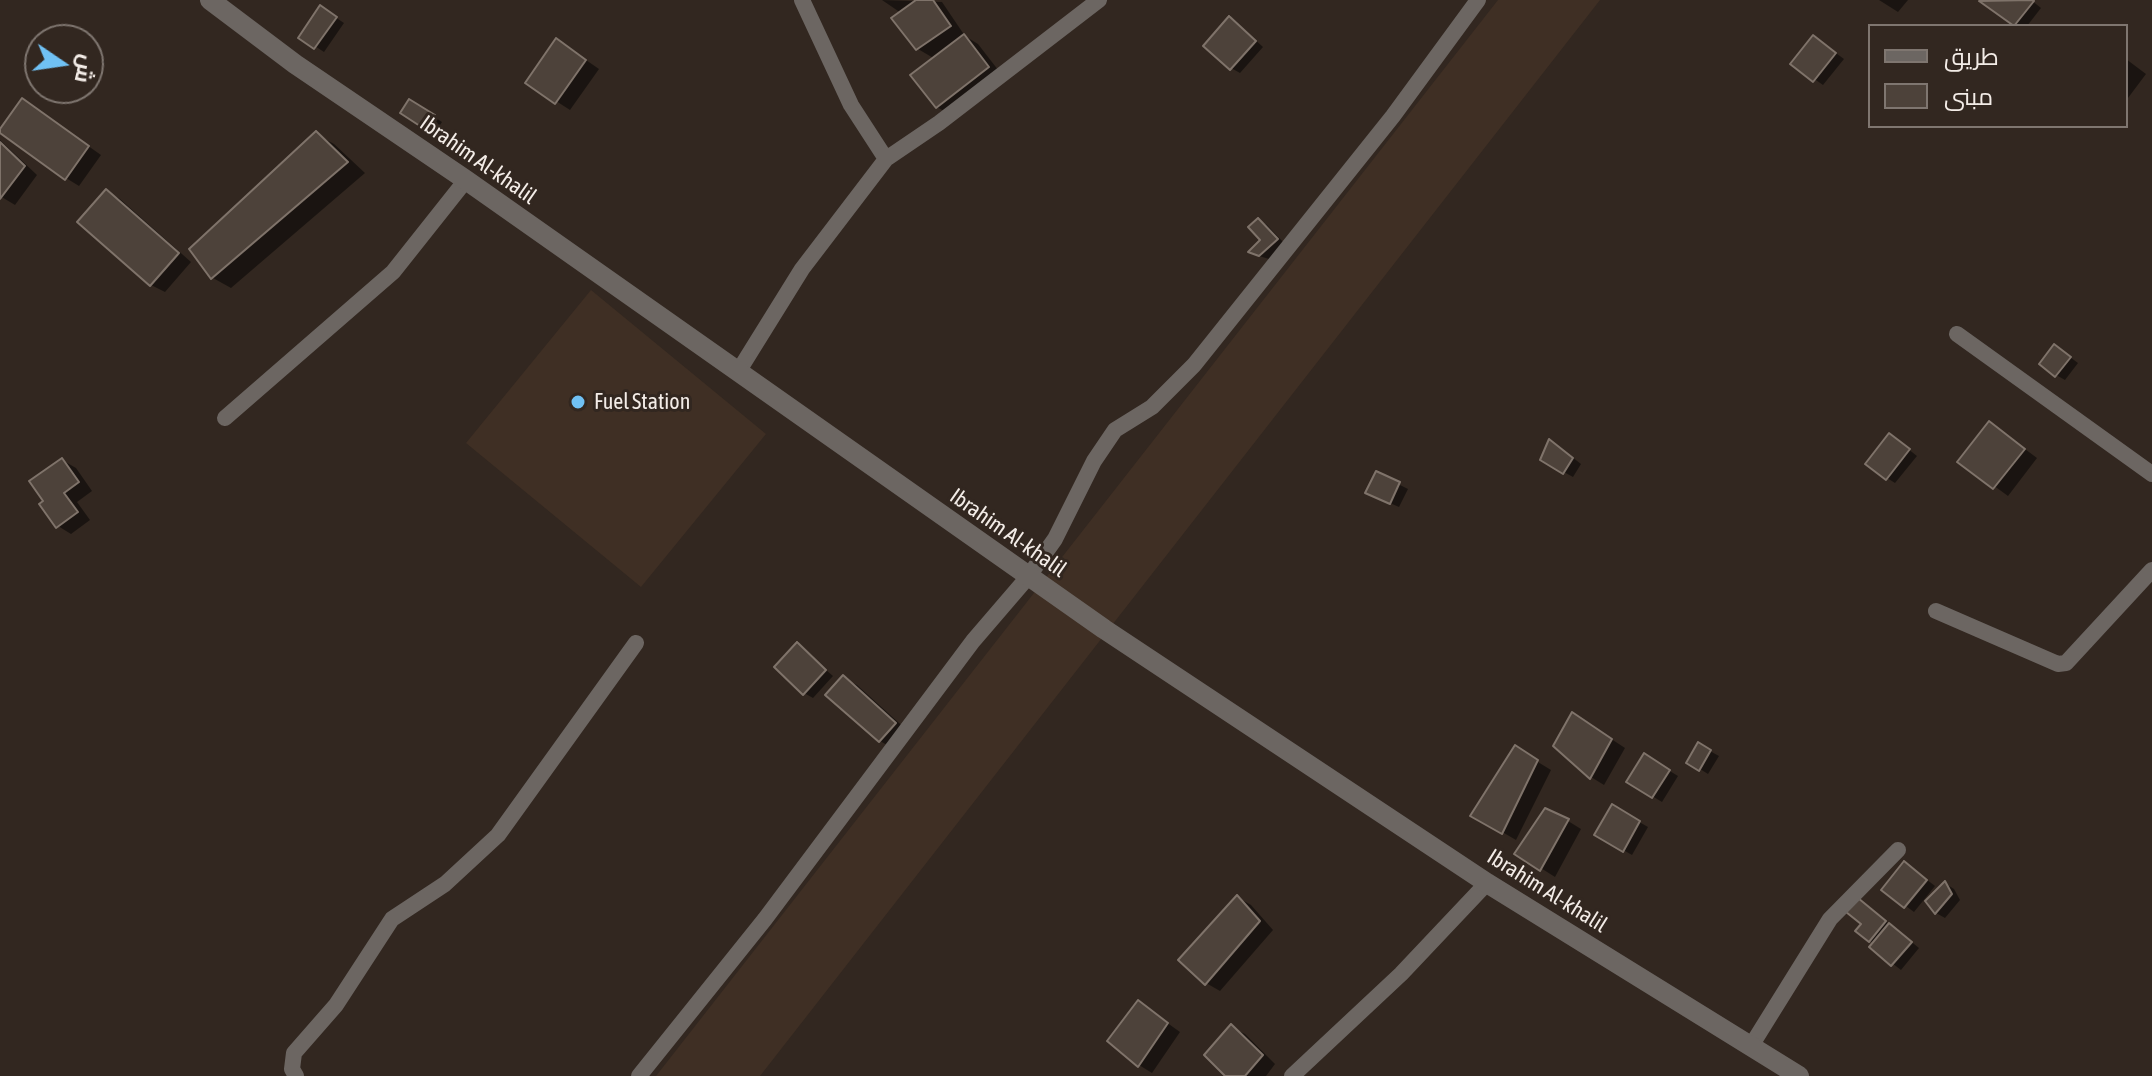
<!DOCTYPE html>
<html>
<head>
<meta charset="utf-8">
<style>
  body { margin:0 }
  #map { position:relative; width:2152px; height:1076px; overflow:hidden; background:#322720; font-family:"Asap Condensed",Cairo,sans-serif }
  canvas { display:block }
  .legend { position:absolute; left:1868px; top:24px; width:260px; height:104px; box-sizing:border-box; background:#322720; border:2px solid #7f7670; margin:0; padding:10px 14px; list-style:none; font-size:24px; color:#f3ece7 }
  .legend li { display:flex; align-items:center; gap:16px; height:40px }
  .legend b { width:40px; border:2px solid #7f7670 }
  .north { position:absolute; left:24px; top:24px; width:80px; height:80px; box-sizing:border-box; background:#322720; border:2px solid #7f7670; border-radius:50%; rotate:103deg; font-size:22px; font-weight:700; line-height:32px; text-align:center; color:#f3ece7 }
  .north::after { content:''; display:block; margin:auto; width:28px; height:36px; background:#70c1f4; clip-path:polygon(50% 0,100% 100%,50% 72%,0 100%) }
</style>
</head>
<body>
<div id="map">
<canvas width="2152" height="1076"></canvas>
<ul class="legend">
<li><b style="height:10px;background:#6c6662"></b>طريق</li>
<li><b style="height:22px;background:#4d423a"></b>مبنى</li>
</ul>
<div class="north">ش</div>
</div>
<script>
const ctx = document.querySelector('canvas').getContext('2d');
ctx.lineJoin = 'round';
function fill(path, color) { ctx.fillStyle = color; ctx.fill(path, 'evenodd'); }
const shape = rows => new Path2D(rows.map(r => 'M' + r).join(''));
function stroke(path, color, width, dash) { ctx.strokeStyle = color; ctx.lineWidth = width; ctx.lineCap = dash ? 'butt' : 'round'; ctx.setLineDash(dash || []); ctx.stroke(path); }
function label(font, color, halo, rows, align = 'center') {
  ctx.font = font + ' "Asap Condensed",sans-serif'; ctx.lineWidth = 6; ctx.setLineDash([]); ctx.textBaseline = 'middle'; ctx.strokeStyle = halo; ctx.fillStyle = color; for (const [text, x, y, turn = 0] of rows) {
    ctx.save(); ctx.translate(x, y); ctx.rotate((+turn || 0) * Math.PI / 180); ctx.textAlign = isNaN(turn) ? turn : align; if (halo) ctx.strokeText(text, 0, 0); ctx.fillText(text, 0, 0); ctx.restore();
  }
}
fill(shape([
  [1498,0,1600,0,760,1076,656,1076],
  [591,290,766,434,641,587,466,443]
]), '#3f2f24');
fill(shape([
  [882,0,942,2,965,36,978,44,1002,75,951,115,937,107,935,59,918,49,901,13],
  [1879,0,1908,0,1898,12],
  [1983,0,2031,0,2041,8,2027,26,2014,26],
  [329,13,344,23,324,52,301,37],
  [1238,24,1263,47,1240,73,1231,68],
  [67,33,80,40,63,40],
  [1814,37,1844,59,1823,85,1793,64],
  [88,47,105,62,88,82],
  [570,49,599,69,570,110,528,83],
  [2126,59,2146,74,2128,98,2126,97],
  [55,88,83,88,73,99],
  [23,100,101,155,79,186,66,178],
  [410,101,442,122,435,133,402,113],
  [316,134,334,144,365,173,231,288,213,278,192,250],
  [0,140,37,175,15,205,0,196],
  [106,191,120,199,191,262,165,292,151,285,80,222],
  [1259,220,1267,225,1285,244,1269,259,1259,256,1263,241],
  [2063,352,2078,363,2065,380,2056,375],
  [1990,423,2037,458,2008,496,1960,461],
  [1898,441,1917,456,1895,483,1887,478],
  [1558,446,1581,464,1573,477,1542,460],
  [62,460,76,468,92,491,77,502,90,520,71,534,58,526],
  [1376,473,1408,489,1399,507,1376,497],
  [797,645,833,676,813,698,804,693],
  [843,678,857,685,909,732,894,749,880,741],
  [1587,723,1625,748,1604,785,1591,777],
  [1699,745,1719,756,1708,774,1689,762],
  [1515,748,1551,770,1516,840,1473,815],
  [1645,756,1678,776,1662,802,1629,782],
  [1613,807,1648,827,1632,855,1597,835],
  [1568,821,1581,829,1555,877,1517,853],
  [1913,869,1935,886,1914,912,1884,890],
  [1946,884,1954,889,1960,900,1945,918,1936,913,1927,901],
  [1237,897,1251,905,1273,930,1220,991,1206,983],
  [1867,906,1919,948,1901,970,1871,947,1874,943,1870,941,1864,924],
  [1138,1002,1180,1032,1152,1073,1139,1065],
  [1231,1027,1245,1034,1275,1064,1266,1076,1228,1076]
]), '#0007');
const building = shape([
  [916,0,933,0,951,26,916,50,891,18,916,0],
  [2032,0,2034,1,2014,26,1979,1,2032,0],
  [320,5,337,17,314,49,298,38,320,5],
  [1229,16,1256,41,1230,70,1203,46,1229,16],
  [964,34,989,67,936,108,910,75,964,34],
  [1813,35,1836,53,1813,82,1790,64,1813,35],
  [556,38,586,60,555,104,525,83,556,38],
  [22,98,89,146,65,180,0,133,0,129,22,98],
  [409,99,435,115,426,130,400,113,409,99],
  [316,131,348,162,211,279,189,249,316,131],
  [0,142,25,166,0,199,0,142],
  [106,189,179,253,150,286,77,222,106,189],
  [1258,218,1278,239,1259,256,1248,252,1260,240,1248,227,1258,218],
  [2054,344,2071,357,2055,377,2039,364,2054,344],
  [1989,421,2025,449,1993,489,1957,462,1989,421],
  [1889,433,1910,449,1886,480,1865,464,1889,433],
  [1549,439,1573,458,1563,474,1540,460,1549,439],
  [62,458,79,482,64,493,78,512,56,528,39,504,43,501,29,481,62,458],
  [1376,471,1400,482,1390,504,1365,493,1376,471],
  [797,642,826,670,803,695,774,667,797,642],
  [843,675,896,723,879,742,825,695,843,675],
  [1572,712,1612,739,1590,779,1553,746,1572,712],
  [1698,742,1711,750,1699,771,1686,763,1698,742],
  [1515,745,1538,760,1502,834,1470,816,1515,745],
  [1644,753,1670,770,1652,798,1626,782,1644,753],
  [1612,804,1640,821,1623,852,1594,835,1612,804],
  [1545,808,1569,819,1540,871,1514,854,1545,808],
  [1904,861,1927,880,1904,908,1881,890,1904,861],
  [1945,881,1952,894,1935,914,1925,901,1945,881],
  [1237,895,1260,921,1205,985,1178,960,1237,895],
  [1858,898,1886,921,1869,942,1855,931,1861,924,1846,912,1858,898],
  [1889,923,1912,942,1891,966,1869,947,1889,923],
  [1138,1000,1168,1023,1138,1067,1107,1041,1138,1000],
  [1231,1024,1263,1055,1245,1076,1225,1076,1204,1055,1231,1024]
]);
fill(building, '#4d423a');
stroke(building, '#7f736a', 2);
stroke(shape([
  [802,0,851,105,886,159],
  [1957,334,2152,474],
  [738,372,802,269,886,159,939,123,1099,0],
  [225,418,393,272,466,180],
  [1936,611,2058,664,2066,663,2152,570],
  [1751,1046,1830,919,1898,850],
  [296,1076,292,1069,294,1053,336,1005,392,919,445,884,498,835,636,643],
  [639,1076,765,919,973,641,1028,577,1055,539,1094,461,1115,430,1152,407,1194,365,1393,116,1478,0],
  [1292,1076,1401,974,1487,883]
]), '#6c6662', 16);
stroke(shape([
  [210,0,295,64,466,180,1104,629,1487,883,1799,1076]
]), '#6c6662', 20);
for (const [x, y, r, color] of [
  [578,402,8,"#70c1f4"]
]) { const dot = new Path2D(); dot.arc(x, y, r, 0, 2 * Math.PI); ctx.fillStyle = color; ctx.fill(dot); stroke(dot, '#322720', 3); }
label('22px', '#f3ece7', '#322720', [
  ["Ibrahim Al-khalil",478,160,35],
  ["Ibrahim Al-khalil",1008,533,35],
  ["Ibrahim Al-khalil",1547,891,32]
]);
label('22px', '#f3ece7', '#322720', [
  ["Fuel Station",594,402]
], 'left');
</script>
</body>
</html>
